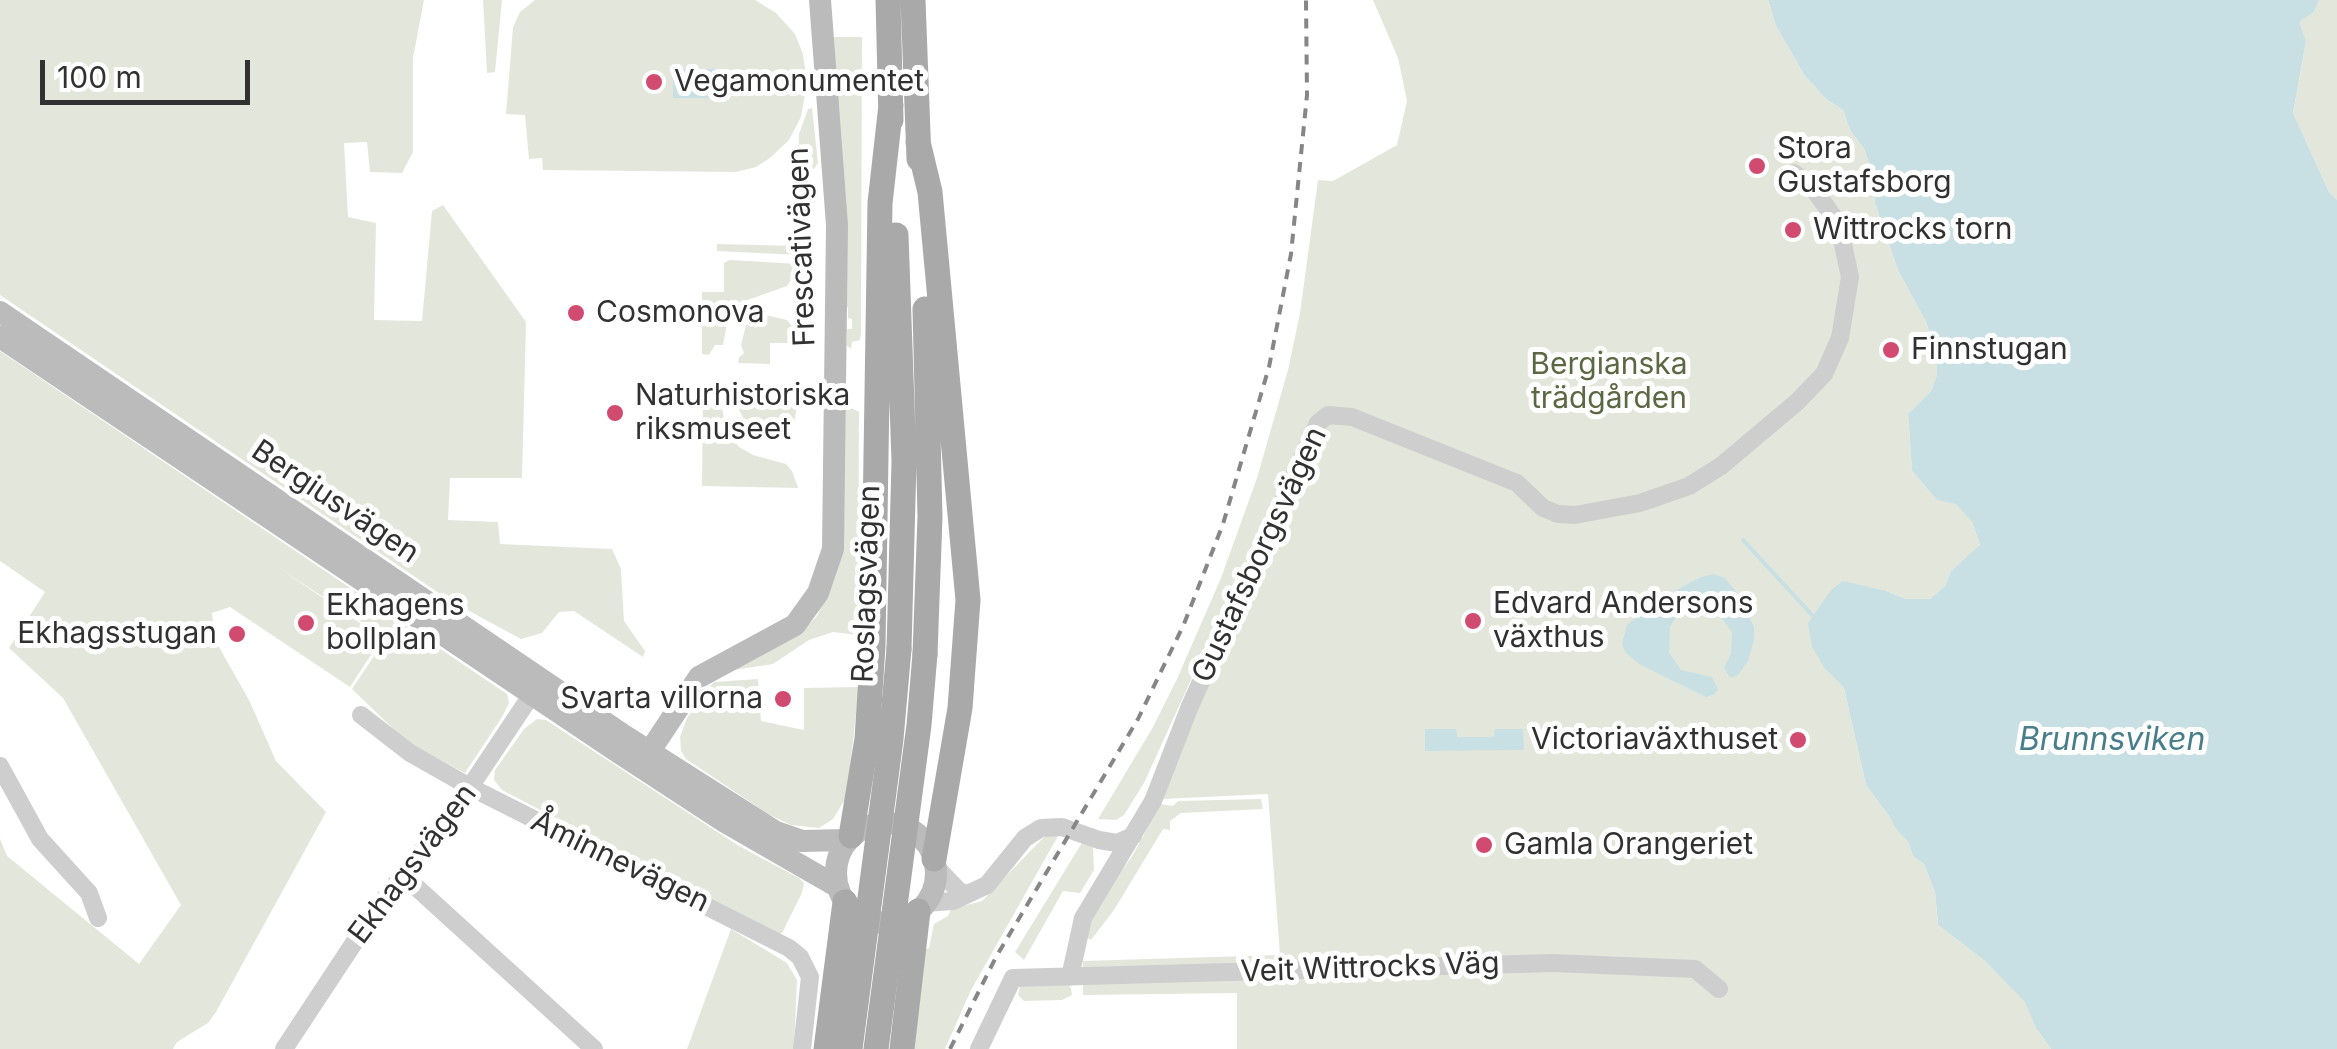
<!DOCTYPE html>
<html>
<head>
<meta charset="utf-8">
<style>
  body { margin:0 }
  #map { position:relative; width:2337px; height:1049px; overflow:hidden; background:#fff; font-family:Inter,sans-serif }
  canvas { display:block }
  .scale { position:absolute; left:40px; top:60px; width:210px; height:45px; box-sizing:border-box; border:5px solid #313131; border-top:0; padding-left:12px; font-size:30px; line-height:35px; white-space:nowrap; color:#313131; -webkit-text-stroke:8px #fff; paint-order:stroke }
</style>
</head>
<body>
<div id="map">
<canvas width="2337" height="1049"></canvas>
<div class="scale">100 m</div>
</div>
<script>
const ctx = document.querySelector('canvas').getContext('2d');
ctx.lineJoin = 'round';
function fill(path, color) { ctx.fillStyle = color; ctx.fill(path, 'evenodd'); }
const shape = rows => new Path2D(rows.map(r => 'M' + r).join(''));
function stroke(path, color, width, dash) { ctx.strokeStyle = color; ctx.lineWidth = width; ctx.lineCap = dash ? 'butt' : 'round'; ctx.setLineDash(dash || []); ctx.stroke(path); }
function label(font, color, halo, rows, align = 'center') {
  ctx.font = font + ' Inter,sans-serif'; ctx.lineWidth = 10; ctx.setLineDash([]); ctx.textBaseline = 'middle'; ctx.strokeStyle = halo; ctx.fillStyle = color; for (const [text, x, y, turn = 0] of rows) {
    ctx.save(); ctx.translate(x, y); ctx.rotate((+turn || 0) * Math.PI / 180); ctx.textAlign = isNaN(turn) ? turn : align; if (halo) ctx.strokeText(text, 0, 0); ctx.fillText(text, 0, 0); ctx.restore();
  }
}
fill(shape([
  [0,0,424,0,413,58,413,152,402,173,370,172,367,142,344,143,348,217,376,223,374,320,422,321,432,211,443,205,526,322,522,478,450,478,448,520,498,522,500,544,612,549,621,569,624,621,645,651,643,657,574,611,559,612,542,633,521,639,449,600,0,295],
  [483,0,502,0,495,72,487,73],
  [535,0,755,0,776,13,795,34,803,54,807,83,801,117,789,140,770,158,756,167,736,172,543,170,542,158,529,159,525,115,506,114,513,27,520,12],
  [1373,0,1768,0,1776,26,1805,76,1826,99,1843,110,1850,130,1864,149,1871,168,1875,203,1898,270,1926,322,1936,352,1937,375,1931,391,1908,414,1912,471,1937,500,1956,503,1972,522,1980,546,1951,571,1945,586,1930,599,1906,599,1886,591,1825,669,1844,688,1866,785,1889,816,1895,828,1908,842,1913,856,1924,864,1935,892,1938,925,1985,961,2026,1002,2036,1028,2051,1049,1237,1049,1237,993,1083,995,1083,961,1280,955,1268,794,1163,799,1206,682,1259,563,1252,546,1144,783,1124,815,1116,820,1098,819,1153,727,1177,679,1221,578,1257,478,1288,370,1300,313,1318,180,1333,181,1397,145,1407,101,1398,58],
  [2319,0,2337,0,2337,200,2329,192,2293,113,2306,41,2298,22,2314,12],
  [829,37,862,37,861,334,860,340,852,342,851,349,847,346,847,329,852,329,852,319,848,318,848,307,844,307],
  [812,108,818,163,813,170,798,170,799,134,808,109],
  [717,244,799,246,798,252,798,255,717,251],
  [730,260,798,264,798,269,787,286,745,301,727,323,723,345,715,345,709,355,702,354,702,292,724,292,724,263],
  [766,315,787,320,796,331,797,343,770,343,770,364,738,363,739,357,744,353,741,345,746,325],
  [0,351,507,694,509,703,502,717,465,773,408,743,352,689,386,638,279,568,382,638,350,687,230,607,212,613,215,640,249,700,276,761,326,812,216,1012,208,1023,177,1042,173,1049,0,1049,0,839,7,856,139,964,181,905,63,698,9,648,45,592,0,561],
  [739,386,769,387,770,406,797,406,795,419,789,429,769,436,747,427,739,409,739,401,745,398,739,392],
  [703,393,707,393,714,403,721,403,726,429,739,447,753,455,786,464,792,471,798,488,702,486],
  [848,406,859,412,858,635,833,632,809,640,773,664,727,671,799,635,817,616,834,580,842,528,844,411],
  [758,679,761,721,804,730,804,688,859,687,847,796,833,819,819,828,791,825,768,814,686,759,681,751,680,737,687,718,710,686,714,682],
  [537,719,546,720,739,846,799,878,804,883,802,893,782,933,777,934,502,790,494,780,495,770,524,729],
  [1261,799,1263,809,1181,813,1170,821,1170,830,1163,829,1114,910,1091,940,1082,935,1096,905,1133,855,1160,804,1173,806,1178,801],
  [1045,836,1058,836,971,990,945,1049,911,1049,922,950,929,948,934,924,948,916,951,909,982,901],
  [1083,841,1093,846,1094,870,1080,893,1063,891,1024,960,1015,952],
  [731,929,787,963,797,980,794,1049,687,1049],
  [1066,984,1071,988,1072,995,1062,1000,1024,1001,1018,995,1020,986]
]), '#e3e7db');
fill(shape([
  [1768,0,2319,0,2314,12,2299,22,2306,41,2293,113,2329,192,2337,200,2337,1049,2051,1049,2036,1028,2025,1002,1985,961,1938,925,1935,892,1924,864,1913,856,1908,842,1895,828,1889,816,1866,785,1844,688,1825,669,1812,647,1808,623,1831,590,1843,581,1886,591,1906,599,1930,599,1945,586,1951,571,1980,545,1972,522,1956,504,1937,500,1912,471,1908,414,1931,391,1937,375,1936,352,1926,322,1898,270,1875,203,1871,168,1864,149,1850,130,1843,110,1826,99,1805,76,1776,26],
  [673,69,717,69,728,77,729,89,717,98,673,98],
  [1713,574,1725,578,1739,596,1754,627,1754,640,1748,661,1738,675,1730,678,1724,667,1731,654,1732,632,1718,613,1703,608,1689,610,1677,616,1670,627,1669,653,1681,670,1712,677,1718,689,1715,694,1706,697,1639,664,1625,652,1622,644,1627,625,1660,599,1699,578],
  [1425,729,1456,729,1457,737,1494,737,1495,729,1523,729,1524,750,1425,751]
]), '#c8dfe3');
stroke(shape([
  [1743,540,1813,616]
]), '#c8dfe3', 4);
stroke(shape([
  [361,715,410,753,470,787,789,948,800,957,810,977,802,1049],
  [0,766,40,839,89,893,98,918],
  [935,866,959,891,966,894],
  [404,876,594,1049],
  [925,903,953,901,987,885,1025,838,1041,828,1062,827,1099,840,1117,843,1133,836],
  [1070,977,1083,918,1153,801,1190,706,1318,423,1328,415,1352,417,1517,483,1543,508,1558,514,1575,515,1640,503,1689,486,1721,466,1797,402,1824,374,1840,338,1850,277,1841,235,1835,219,1812,187,1794,173],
  [284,1049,375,911,470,787,538,685],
  [979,1049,1013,978,1553,963,1695,969,1719,989]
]), '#cecece', 18);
stroke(shape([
  [0,312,625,736,776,832,802,841,847,840],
  [0,337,615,750,725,822,838,887],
  [642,763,699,677,795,625,818,593,833,549,837,225,820,0],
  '836 873a50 50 0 1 1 100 0a50 50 0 1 1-100 0Z'
]), '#bbb', 22);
stroke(shape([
  [888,0,891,120],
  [913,0,919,159],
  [918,142,930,192,968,600,960,708,934,859],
  [896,235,904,461,899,649],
  [925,309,930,517,925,654],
  [851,836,867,739,873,646,880,203,891,105],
  [826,1049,845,902],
  [902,1049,918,911]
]), '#a9a9a9', 25);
stroke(shape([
  [950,1049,996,957,1138,719,1184,624,1223,524,1269,367,1291,254,1307,95,1306,0]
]), '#868686', 4, [10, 8]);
stroke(shape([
  [850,1049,891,739,899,649],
  [876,1049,919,725,925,654]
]), '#a9a9a9', 25);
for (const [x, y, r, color] of [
  [654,82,10,"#d14a70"],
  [1757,166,10,"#d14a70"],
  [1793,230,10,"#d14a70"],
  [576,313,10,"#d14a70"],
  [1891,350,10,"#d14a70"],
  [615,413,10,"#d14a70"],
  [1473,621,10,"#d14a70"],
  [306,623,10,"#d14a70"],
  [237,634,10,"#d14a70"],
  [783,699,10,"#d14a70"],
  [1798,740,10,"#d14a70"],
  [1484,845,10,"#d14a70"]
]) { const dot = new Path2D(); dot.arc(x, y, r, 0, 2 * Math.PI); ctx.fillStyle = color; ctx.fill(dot); stroke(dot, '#fff', 4); }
label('30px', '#313131', '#fff', [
  ["Vegamonumentet",674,82],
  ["Stora",1777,149],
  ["Gustafsborg",1777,183],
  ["Wittrocks torn",1813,230],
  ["Cosmonova",596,313],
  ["Finnstugan",1911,350],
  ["Naturhistoriska",635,396],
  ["riksmuseet",635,430],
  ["Edvard Andersons",1493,604],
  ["växthus",1493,638],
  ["Ekhagens",326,606],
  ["bollplan",326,640],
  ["Ekhagsstugan",217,634,"right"],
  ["Svarta villorna",763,699,"right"],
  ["Victoriaväxthuset",1778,740,"right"],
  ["Gamla Orangeriet",1504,845]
], 'left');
label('30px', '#313131', '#fff', [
  ["Frescativägen",802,247,-92],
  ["Bergiusvägen",335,502,34],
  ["Gustafsborgsvägen",1260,555,-65],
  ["Roslagsvägen",867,584,-88],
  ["Åminnevägen",620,862,26],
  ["Ekhagsvägen",413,864,-53],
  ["Veit Wittrocks Väg",1370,968,-2]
]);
label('30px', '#5c6843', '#fff', [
  ["Bergianska",1609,365],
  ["trädgården",1609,399]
]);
label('italic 32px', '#487e8b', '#fff', [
  ["Brunnsviken",2112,740]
]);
</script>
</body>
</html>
